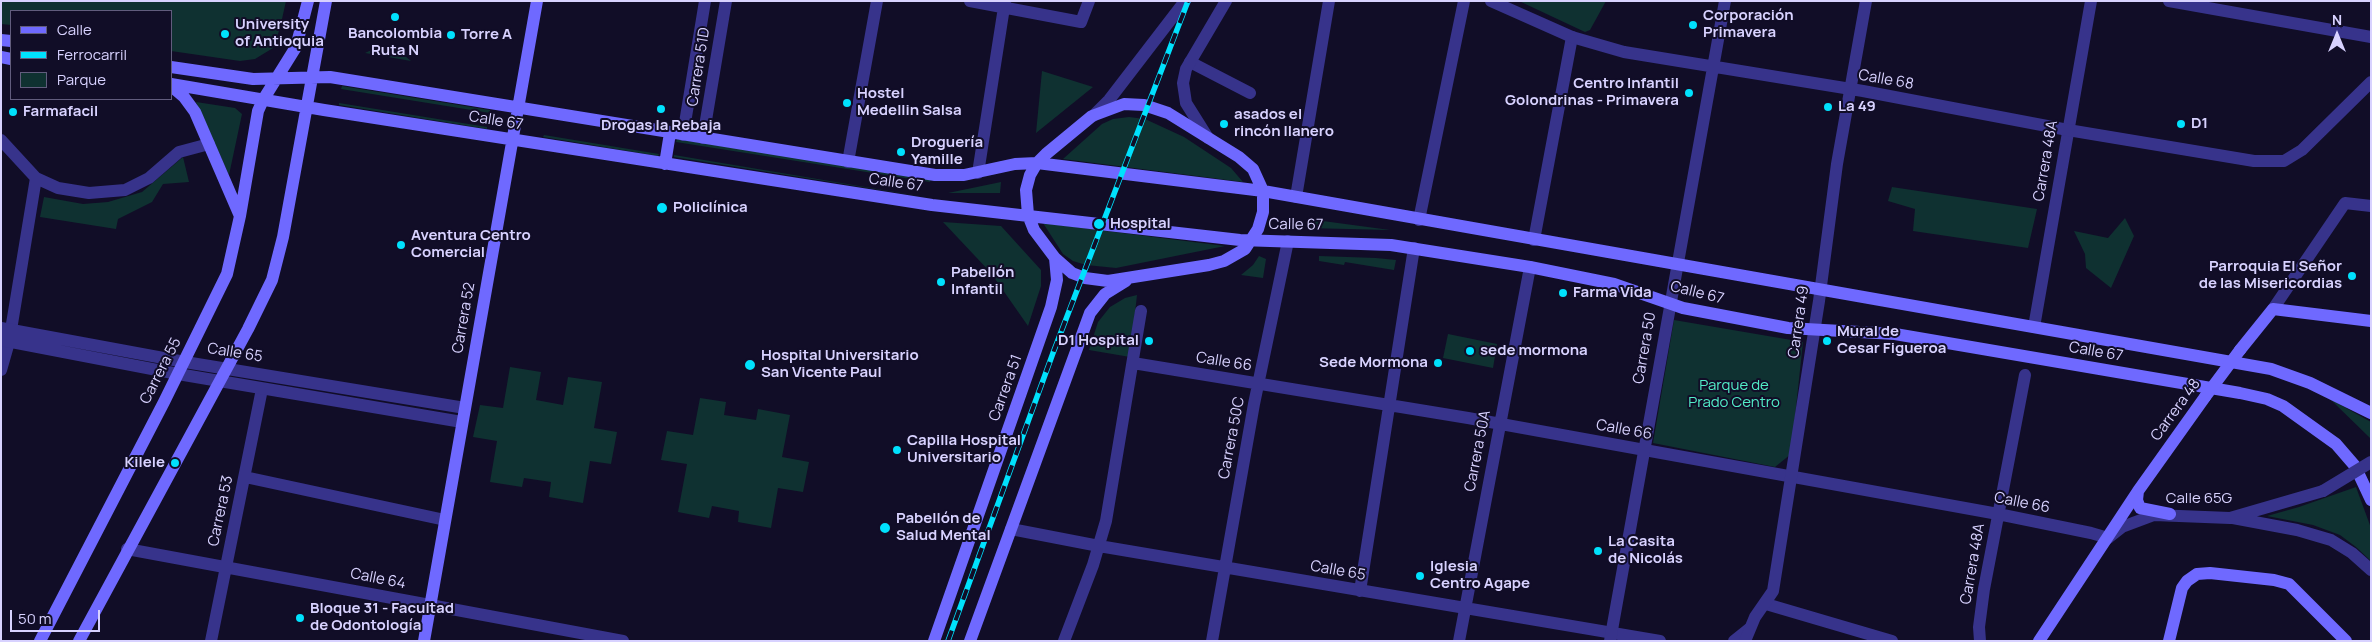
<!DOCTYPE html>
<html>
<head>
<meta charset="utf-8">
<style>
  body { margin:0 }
  #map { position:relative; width:2372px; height:642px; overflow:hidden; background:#110d27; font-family:Manrope,sans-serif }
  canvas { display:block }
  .frame { position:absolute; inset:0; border:2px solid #d8d2ff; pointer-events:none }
  .legend { position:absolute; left:10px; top:10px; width:162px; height:90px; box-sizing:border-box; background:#110d27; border:1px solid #615c7d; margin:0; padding:6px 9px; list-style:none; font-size:15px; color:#d8d2ff }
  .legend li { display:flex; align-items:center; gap:10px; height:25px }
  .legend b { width:25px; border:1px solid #615c7d }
  .north { position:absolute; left:2312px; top:10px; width:50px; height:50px; -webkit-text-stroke:4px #110d27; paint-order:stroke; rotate:0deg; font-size:14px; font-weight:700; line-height:20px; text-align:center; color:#d8d2ff }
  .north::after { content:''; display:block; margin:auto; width:18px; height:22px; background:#d8d2ff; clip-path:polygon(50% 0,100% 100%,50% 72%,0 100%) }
  .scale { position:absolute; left:10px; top:610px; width:90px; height:22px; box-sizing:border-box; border:2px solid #d8d2ff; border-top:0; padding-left:6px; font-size:15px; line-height:18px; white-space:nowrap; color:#d8d2ff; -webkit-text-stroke:4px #110d27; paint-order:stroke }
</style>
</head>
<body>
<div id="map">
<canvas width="2372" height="642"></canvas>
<div class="frame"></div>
<ul class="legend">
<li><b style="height:6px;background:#6f69ff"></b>Calle</li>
<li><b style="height:6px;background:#00e1fd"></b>Ferrocarril</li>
<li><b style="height:14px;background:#0f3131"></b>Parque</li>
</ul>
<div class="north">N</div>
<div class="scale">50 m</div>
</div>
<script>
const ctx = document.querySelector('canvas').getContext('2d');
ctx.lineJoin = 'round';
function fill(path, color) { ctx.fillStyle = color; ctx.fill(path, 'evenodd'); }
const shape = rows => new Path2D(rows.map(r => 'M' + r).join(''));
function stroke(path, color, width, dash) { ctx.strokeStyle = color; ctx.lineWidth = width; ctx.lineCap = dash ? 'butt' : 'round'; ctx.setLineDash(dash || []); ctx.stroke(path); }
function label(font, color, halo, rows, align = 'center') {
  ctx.font = font + ' Manrope,sans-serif'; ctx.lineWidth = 4; ctx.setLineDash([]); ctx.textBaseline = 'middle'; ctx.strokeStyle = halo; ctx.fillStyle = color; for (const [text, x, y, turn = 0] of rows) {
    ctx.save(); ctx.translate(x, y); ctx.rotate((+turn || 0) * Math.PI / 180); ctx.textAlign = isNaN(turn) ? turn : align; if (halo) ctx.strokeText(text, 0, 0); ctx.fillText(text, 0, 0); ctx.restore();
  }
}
fill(shape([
  [1,1,286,1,280,28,273,48,255,59,240,61,171,51,171,11,11,11,11,25,1,24],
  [1519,1,1606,1,1590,30,1585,32],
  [378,47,399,51,411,61,365,53],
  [1042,71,1093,87,1036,133],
  [342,86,490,110,490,113,341,89],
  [196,102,235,108,242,114,229,175],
  [339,103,487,127,487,129,339,105],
  [1129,117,1145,119,1184,137,1231,168,1243,182,1063,159,1102,124,1113,119],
  [544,135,659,154,658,156,543,137],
  [677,139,931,179,930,182,676,142],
  [674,155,931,198,674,157],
  [183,157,189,182,163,184,152,202,118,219,116,229,40,217,44,197,83,204,108,202,142,192],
  [1001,182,1000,193,948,193],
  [1892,187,2037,209,2028,248,1913,231,1915,209,1888,201],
  [2125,218,2134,236,2111,288,2086,268,2085,254,2074,231,2108,238],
  [1308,219,1390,230,1306,228],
  [943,222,1001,226,1041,270,1041,286,1028,326,991,273],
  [1043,223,1225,246,1116,268,1086,265,1073,261,1063,254],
  [1259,256,1266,259,1263,278,1241,275,1253,265],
  [1319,256,1376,258,1396,260,1394,270,1345,262,1344,265,1319,261],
  [1137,295,1130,357,1089,350,1098,322,1110,307,1125,298],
  [1674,320,1803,342,1791,454,1775,467,1653,443],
  [1448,334,1497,344,1493,368,1443,358],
  [510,367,541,372,536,400,563,405,568,377,602,382,594,428,617,432,611,464,590,461,583,503,549,497,551,482,524,478,522,487,490,482,497,441,473,437,480,405,503,408],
  [700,398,726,402,724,415,756,420,758,409,790,415,782,457,809,462,803,492,778,488,771,528,738,522,739,511,712,506,709,518,678,512,687,464,661,460,667,431,693,435],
  [2330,399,2371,422,2371,439,2370,438],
  [2356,487,2371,528,2371,561,2356,547,2340,535,2313,525,2267,516,2299,507]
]), '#0f3131');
stroke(shape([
  [970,1,1081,22,1089,1],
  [1190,62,1250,93],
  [683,135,705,1],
  [703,138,726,1],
  [1,140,36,178,58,188,89,193,125,190,149,178,179,152,209,144],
  [848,162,877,1],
  [978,173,1005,1],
  [1296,197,1329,1],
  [1419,220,1464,1],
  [1534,240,1572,37],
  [2273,309,2345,203,2371,206],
  [2034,327,2091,1],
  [1133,363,1468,418,1998,514,2091,533,2108,538],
  [1,370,9,342,36,178],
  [245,477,445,520],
  [1011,529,1099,546,1660,641],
  [127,549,430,605],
  [1360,591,1414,248],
  [1766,604,1892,641],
  [211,641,262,389],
  [1064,641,1093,565,1106,521,1141,311],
  [1212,641,1254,404,1288,241],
  [1459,641,1530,267],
  [1734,641,1749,629],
  [1980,641,1979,627,1984,589,2025,375]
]), '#37338b', 12);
stroke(shape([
  [1491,1,1572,37,1624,52,1863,91,2068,130,2254,161,2284,161,2302,150,2371,82],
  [2169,1,2371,37],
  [1093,116,1109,100,1185,1],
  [1208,138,1186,103,1183,83,1186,69,1226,1],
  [1,328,185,362,465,408],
  [1,340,178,374,462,422],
  [2233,518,2297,530,2331,540,2352,553,2371,570],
  [2108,538,2122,527,2154,515,2230,518,2323,491],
  [430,605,623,641],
  [1610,641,1725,1],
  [1745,641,1755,617,1773,591,1819,301,1837,164,1866,1]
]), '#37338b', 12);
stroke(shape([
  [1,40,11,41],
  [1,57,11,59],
  [171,67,253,79,330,77,935,175,964,175,1015,164,1037,163,1263,191,2271,369,2310,383,2371,413],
  [171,84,324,110,932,205,1240,240,1391,245,1530,267,1614,284,1683,308,1788,328,1895,334,2240,393,2267,399,2283,406,2336,444,2355,466,2371,500],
  [171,86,184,97,195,112,240,216],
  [1124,104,1144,105,1168,113,1239,157,1253,169,1263,191,1263,212,1258,229,1245,249,1224,261,1209,265,1108,281,1085,278,1072,273,1055,258,1034,230,1028,215,1026,190,1030,175,1037,163,1046,154,1092,116,1124,104],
  [665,164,670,133],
  [2240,350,2273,309,2371,321],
  [2138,491,2137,500,2140,508,2170,514],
  [40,641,164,402,227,274,240,216,258,111,263,100,296,47,308,1],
  [79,641,248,329,272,280,283,237,326,1],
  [424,641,537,1],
  [934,641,1051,307,1057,280,1055,258],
  [970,641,1090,313,1105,294,1126,281],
  [2039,641,2138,491,2205,397],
  [2169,641,2182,588,2187,581,2197,574,2210,573,2274,580,2289,584,2346,641]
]), '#6f69ff', 12);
const rail = shape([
  [948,641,1053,353,1188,1]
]);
stroke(rail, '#00e1fd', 5.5);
stroke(rail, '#110d27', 4, [11]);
stroke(shape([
  [2323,491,2371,462]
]), '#37338b', 12);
stroke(shape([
  [2205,397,2240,350]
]), '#6f69ff', 12);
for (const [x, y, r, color] of [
  [395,17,5,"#00e1fd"],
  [1693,25,5,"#00e1fd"],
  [225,34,5,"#00e1fd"],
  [451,35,5,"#00e1fd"],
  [1689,93,5,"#00e1fd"],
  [847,103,5,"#00e1fd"],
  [1828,107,5,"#00e1fd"],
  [661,109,5,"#00e1fd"],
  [13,112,5,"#00e1fd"],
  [1224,124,5,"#00e1fd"],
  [2181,124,5,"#00e1fd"],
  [901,152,5,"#00e1fd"],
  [662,208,6,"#00e1fd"],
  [1099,224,6,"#00e1fd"],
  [401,245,5,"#00e1fd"],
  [2352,276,5,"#00e1fd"],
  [941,282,5,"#00e1fd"],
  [1563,293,5,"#00e1fd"],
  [1149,341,5,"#00e1fd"],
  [1827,341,5,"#00e1fd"],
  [1470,351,5,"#00e1fd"],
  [1438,363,5,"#00e1fd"],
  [750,365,6,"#00e1fd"],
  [897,450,5,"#00e1fd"],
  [175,463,5,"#00e1fd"],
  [885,528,6,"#00e1fd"],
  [1598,551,5,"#00e1fd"],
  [1420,576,5,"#00e1fd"],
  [300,618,5,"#00e1fd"]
]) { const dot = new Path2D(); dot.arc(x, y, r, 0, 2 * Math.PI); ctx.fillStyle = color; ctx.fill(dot); stroke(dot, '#110d27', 2); }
label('bold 15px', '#d8d2ff', '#110d27', [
  ["Corporación",1703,16],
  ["Primavera",1703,33],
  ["University",235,25],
  ["of Antioquia",235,42],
  ["Bancolombia",395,34,"center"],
  ["Ruta N",395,51,"center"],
  ["Torre A",461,35],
  ["Centro Infantil",1679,84,"right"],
  ["Golondrinas - Primavera",1679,101,"right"],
  ["Hostel",857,94],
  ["Medellin Salsa",857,111],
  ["La 49",1838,107],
  ["Farmafacil",23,112],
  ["asados el",1234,115],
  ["rincón llanero",1234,132],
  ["D1",2191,124],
  ["Drogas la Rebaja",661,126,"center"],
  ["Droguería",911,143],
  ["Yamille",911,160],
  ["Policlínica",673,208],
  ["Hospital",1110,224],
  ["Aventura Centro",411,236],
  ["Comercial",411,253],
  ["Parroquia El Señor",2342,267,"right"],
  ["de las Misericordias",2342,284,"right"],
  ["Pabellón",951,273],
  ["Infantil",951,290],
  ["Farma Vida",1573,293],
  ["Mural de",1837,332],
  ["Cesar Figueroa",1837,349],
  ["D1 Hospital",1139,341,"right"],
  ["sede mormona",1480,351],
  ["Hospital Universitario",761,356],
  ["San Vicente Paul",761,373],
  ["Sede Mormona",1428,363,"right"],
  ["Capilla Hospital",907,441],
  ["Universitario",907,458],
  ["Kilele",165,463,"right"],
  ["Pabellón de",896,519],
  ["Salud Mental",896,536],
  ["La Casita",1608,542],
  ["de Nicolás",1608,559],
  ["Iglesia",1430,567],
  ["Centro Agape",1430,584],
  ["Bloque 31 - Facultad",310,609],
  ["de Odontología",310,626]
], 'left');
label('15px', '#d8d2ff', '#110d27', [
  ["Carrera 51D",699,67,-81],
  ["Calle 68",1886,80,10],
  ["Calle 67",496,121,9],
  ["Carrera 48A",2046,161,-80],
  ["Calle 67",896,183,8],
  ["Calle 67",1296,225,1],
  ["Calle 67",1697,293,14],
  ["Carrera 52",464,318,-80],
  ["Carrera 49",1799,322,-82],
  ["Carrera 50",1645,348,-80],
  ["Calle 67",2096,352,10],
  ["Calle 65",235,353,9],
  ["Calle 66",1224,362,9],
  ["Carrera 55",161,371,-63],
  ["Carrera 51",1006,388,-70],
  ["Carrera 48",2176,410,-54],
  ["Calle 66",1624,430,10],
  ["Carrera 50C",1232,438,-79],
  ["Carrera 50A",1478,451,-79],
  ["Calle 65G",2199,499],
  ["Calle 66",2022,503,11],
  ["Carrera 53",221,511,-78],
  ["Carrera 48A",1973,564,-80],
  ["Calle 65",1338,571,10],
  ["Calle 64",378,579,11]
]);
label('15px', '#52ecc7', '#110d27', [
  ["Parque de",1734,386],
  ["Prado Centro",1734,403]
]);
</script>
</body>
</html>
